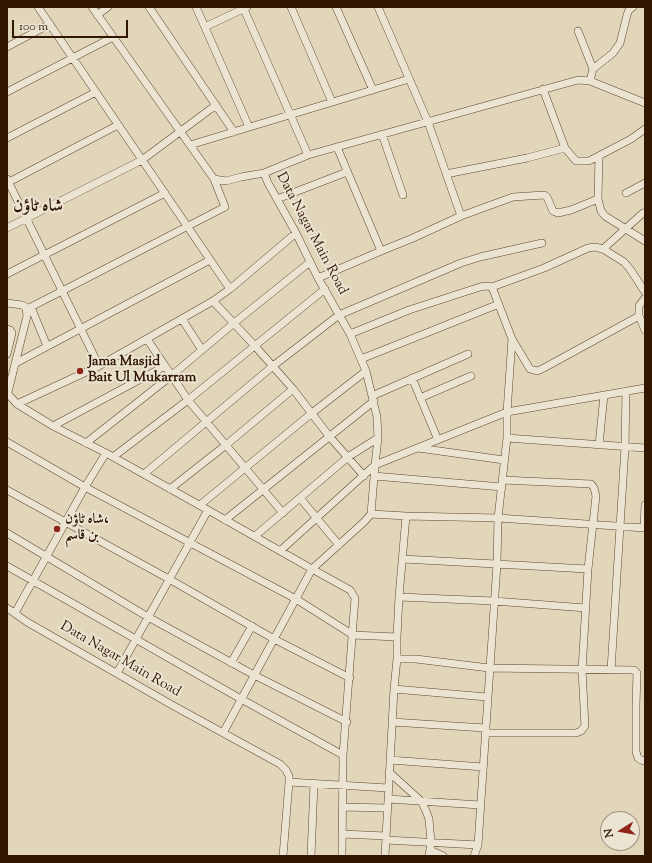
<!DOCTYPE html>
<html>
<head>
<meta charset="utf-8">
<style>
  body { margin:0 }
  #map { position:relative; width:652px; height:863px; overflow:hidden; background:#e1d6ba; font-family:"Sorts Mill Goudy",serif }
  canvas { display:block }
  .frame { position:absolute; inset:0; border:8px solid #311600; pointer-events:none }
  .north { position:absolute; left:600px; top:811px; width:40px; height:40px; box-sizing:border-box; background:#ece4d2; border:1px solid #a1927e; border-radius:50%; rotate:259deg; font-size:11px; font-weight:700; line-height:16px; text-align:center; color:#311600 }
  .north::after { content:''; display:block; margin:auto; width:14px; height:18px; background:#8f2418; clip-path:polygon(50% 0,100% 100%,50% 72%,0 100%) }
  .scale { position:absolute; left:12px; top:20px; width:116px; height:18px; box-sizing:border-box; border:2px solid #311600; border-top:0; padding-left:5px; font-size:12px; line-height:14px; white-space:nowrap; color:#311600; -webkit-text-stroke:3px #ece4d2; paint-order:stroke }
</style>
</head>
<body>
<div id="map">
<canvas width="652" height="863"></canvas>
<div class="frame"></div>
<div class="north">N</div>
<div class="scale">100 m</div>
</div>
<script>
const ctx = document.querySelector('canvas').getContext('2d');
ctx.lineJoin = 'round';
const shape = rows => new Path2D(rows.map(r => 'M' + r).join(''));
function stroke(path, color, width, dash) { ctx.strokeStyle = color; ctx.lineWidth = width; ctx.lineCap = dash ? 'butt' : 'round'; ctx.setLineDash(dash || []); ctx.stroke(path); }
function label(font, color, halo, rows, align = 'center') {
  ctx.font = font + ' "Sorts Mill Goudy",Amiri,serif'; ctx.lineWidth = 4; ctx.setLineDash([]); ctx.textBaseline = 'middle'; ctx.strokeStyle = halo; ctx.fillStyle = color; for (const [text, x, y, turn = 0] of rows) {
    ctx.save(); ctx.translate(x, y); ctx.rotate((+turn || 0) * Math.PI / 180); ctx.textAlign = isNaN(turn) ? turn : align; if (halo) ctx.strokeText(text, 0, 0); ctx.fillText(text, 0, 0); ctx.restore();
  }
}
const street = shape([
  [38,7,230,289],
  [92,7,214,179,226,181,241,177,264,173,268,183,296,233,318,278,350,334,366,371,377,417,378,438,375,465,507,412,507,438,498,518,497,564,478,845,474,856],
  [149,7,234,132],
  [196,7,249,127],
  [243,7,308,155],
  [291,7,332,102],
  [336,7,373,90],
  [378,7,428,122,461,216],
  [97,15,108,7],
  [205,27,247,7],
  [578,31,593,69],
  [7,47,50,24],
  [590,81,593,69,613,53,620,43,627,15,629,10,633,7],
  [543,89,565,148,576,161,589,161,631,139,645,129],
  [7,92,113,37],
  [382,134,403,195],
  [7,138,96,92],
  [190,145,409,79],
  [599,156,598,199,601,211,605,216,645,241],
  [264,173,308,155,578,80,590,81,645,103],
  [446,174,527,158,565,148],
  [7,179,99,366],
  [7,183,118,125],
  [626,193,645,183],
  [277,199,347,172],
  [7,228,142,160,216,105],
  [603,249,643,213],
  [381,251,413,238,461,216,513,197,544,195,547,197,553,211,558,213,571,210,598,199],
  [7,274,165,193],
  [318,278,381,251,337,147],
  [492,287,544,268,588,248,595,247,603,249,624,262,630,269,645,292],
  [213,301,254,345,293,389,329,436,364,476],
  [7,303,22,305,26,307,27,316,7,396],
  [31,307,47,346],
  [27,309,62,291,225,207,214,179],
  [639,316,645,330],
  [182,319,202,350],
  [7,329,10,330,12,333,7,354],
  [350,334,409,310,480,287,486,286,492,287,512,339,530,369,537,371,542,369,639,316,639,306,645,298],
  [147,339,188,400,283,513],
  [512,339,507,412,645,388],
  [361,359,499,304],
  [16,363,210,260],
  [412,378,438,440],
  [8,394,17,404,53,426,106,453,208,510,117,673],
  [372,396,468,354],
  [420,398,471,376],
  [17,404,99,366,213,301,230,289,296,233],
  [53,426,165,366],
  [507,438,645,448],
  [7,442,85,487,296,599,353,635,397,637],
  [86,443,171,376,234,323,310,262],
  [599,445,604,395],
  [418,448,504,460],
  [113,457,188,400,325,289],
  [144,474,273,366,339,315,461,263,480,257,542,243],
  [374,476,502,487],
  [170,489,226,445,293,389],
  [7,490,169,579,274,639,350,678],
  [300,498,339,545],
  [200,505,312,413,366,371],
  [208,510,312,569,223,733],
  [371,514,406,516],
  [225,520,374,401],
  [644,528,645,505],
  [7,533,148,617,254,675,347,722],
  [255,536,348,457,378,438],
  [280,551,375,465,371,514,364,522,312,569,350,590,355,598,343,755,342,856],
  [403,559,588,569],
  [7,566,241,699,343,755],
  [399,597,494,601,586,608],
  [7,608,27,622,172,705,280,764,286,770,289,776,289,782],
  [15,613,85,487,106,453],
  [397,659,416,659,489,668,634,670,637,673,636,705,636,752,638,758,641,760,645,761],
  [231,663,252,626],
  [611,670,625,447,626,391],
  [394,689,487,697],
  [392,722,485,728],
  [485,733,576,733,581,731,585,726,582,670,588,569,596,496,594,488,591,484,502,480],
  [390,760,483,767],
  [389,772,421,801,426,811,429,819,431,842,429,856],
  [388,799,480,805],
  [342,807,387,808],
  [342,834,386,836],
  [386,840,478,845],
  [430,850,443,856],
  [283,856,289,782,388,788],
  [311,856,314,784],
  [385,856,394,689,397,659,397,637,399,597,406,516,498,518,645,528]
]);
stroke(street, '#5d462e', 8);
stroke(street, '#ece4d2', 7);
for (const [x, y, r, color] of [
  [80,371,4,"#8f2418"],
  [57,529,4,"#8f2418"]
]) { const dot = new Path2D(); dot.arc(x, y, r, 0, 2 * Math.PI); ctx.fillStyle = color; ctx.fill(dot); stroke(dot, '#ece4d2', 1.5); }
label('14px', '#311600', '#ece4d2', [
  ["Data Nagar Main Road",311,234,62],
  ["Data Nagar Main Road",120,660,30]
]);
label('bold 14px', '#311600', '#ece4d2', [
  ["Jama Masjid",88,363],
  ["Bait Ul Mukarram",88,379],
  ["شاہ ٹاؤن،",65,521],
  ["بن قاسم",65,537]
], 'left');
label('bold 18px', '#311600', '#ece4d2', [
  ["شاہ ٹاؤن",38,208]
]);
</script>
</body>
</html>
